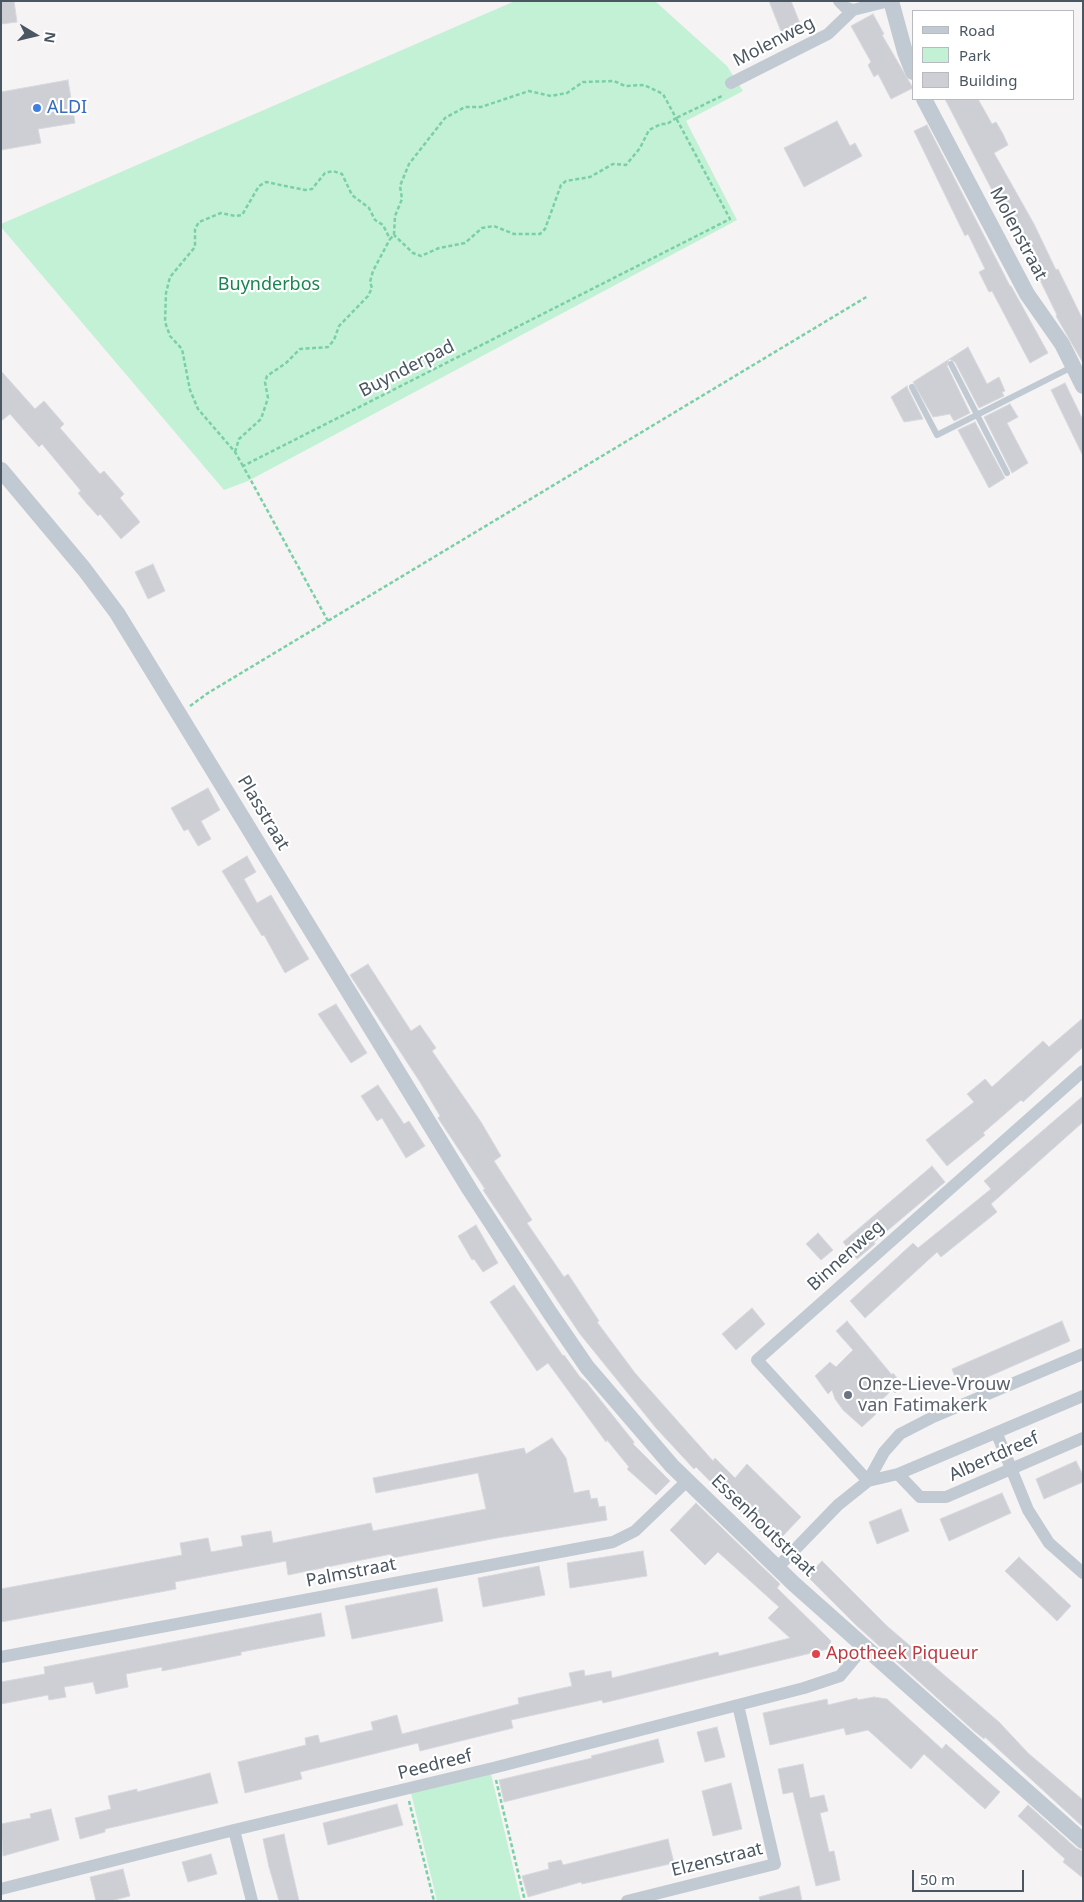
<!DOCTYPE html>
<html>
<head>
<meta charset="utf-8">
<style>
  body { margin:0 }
  #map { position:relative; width:1084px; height:1902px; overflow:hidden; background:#f5f3f3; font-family:"Noto Sans",sans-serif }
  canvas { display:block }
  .frame { position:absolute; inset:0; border:2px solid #4a5661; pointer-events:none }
  .legend { position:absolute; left:912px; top:10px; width:162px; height:90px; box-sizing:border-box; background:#fff; border:1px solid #b7bbc0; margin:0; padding:6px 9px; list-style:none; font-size:15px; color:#4a5661 }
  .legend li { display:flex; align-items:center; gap:10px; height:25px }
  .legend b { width:25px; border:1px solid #b7bbc0 }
  .north { position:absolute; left:10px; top:10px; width:50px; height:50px; -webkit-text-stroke:4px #fff; paint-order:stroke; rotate:99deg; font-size:14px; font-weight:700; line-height:20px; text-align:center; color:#4a5661 }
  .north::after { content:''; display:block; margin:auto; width:18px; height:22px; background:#4a5661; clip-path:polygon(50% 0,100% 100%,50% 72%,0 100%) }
  .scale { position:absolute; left:912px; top:1870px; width:112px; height:22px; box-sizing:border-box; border:2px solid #4a5661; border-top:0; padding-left:6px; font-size:15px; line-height:18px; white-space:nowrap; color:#4a5661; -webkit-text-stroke:4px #fff; paint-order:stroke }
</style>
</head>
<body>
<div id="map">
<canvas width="1084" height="1902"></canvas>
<div class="frame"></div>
<ul class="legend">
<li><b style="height:6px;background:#c1cad2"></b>Road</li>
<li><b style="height:14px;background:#c3f1d5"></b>Park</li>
<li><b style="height:14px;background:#cdcfd5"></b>Building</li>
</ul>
<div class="north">N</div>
<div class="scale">50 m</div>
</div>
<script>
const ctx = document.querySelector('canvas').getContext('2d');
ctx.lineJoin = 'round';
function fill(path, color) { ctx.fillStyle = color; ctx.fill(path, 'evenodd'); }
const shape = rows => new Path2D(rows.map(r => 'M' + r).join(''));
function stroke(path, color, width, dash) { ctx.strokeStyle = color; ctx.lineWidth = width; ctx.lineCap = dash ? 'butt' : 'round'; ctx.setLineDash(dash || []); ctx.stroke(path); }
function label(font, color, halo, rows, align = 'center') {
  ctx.font = font + ' "Noto Sans",sans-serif'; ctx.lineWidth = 4.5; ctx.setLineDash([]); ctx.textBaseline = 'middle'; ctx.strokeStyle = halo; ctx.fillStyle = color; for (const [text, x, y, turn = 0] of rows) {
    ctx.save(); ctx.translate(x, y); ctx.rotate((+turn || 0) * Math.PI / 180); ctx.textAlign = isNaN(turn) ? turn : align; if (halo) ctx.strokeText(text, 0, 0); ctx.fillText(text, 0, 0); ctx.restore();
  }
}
fill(shape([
  [515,1,655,1,727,66,743,91,686,121,737,220,248,481,224,490,1,227,1,224],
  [491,1774,521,1901,437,1901,411,1793]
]), '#c3f1d5');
const building = shape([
  [1,1,14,1,17,22,1,24,1,1],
  [769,1,791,1,803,31,784,39,769,1],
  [873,14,884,34,882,35,913,88,891,99,878,74,874,77,868,65,871,62,851,26,873,14],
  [68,80,75,123,38,129,41,143,1,150,1,92,68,80],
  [945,99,978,99,992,124,996,122,1003,134,1008,145,994,153,1034,224,1056,270,1058,269,1083,320,1083,363,1056,316,1057,315,1015,229,992,190,945,99],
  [837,121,850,146,855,143,862,156,804,187,784,148,837,121],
  [927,125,1010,286,1011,286,1048,353,1030,363,992,291,989,292,979,272,985,269,968,234,965,236,914,131,927,125],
  [968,347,987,384,999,377,1005,391,1002,392,1004,396,979,408,955,362,949,359,947,366,970,413,954,421,950,414,933,417,913,382,951,358,968,347],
  [1,371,35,409,44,401,64,424,60,428,100,474,104,471,124,494,120,498,140,522,121,539,100,514,98,516,87,504,78,493,81,491,42,444,39,447,10,414,1,421,1,371],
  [1065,383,1083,420,1083,456,1051,390,1065,383],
  [907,386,908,389,923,419,904,422,891,397,907,386],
  [1010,404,1018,417,1007,423,1028,463,1012,473,984,417,1010,404],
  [975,422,1005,478,989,488,958,430,975,422],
  [153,564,165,591,148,599,135,572,153,564],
  [208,788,220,810,201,821,211,839,198,846,188,829,184,831,171,808,208,788],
  [247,856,256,872,244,879,257,903,271,895,309,959,285,973,264,935,262,936,222,871,247,856],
  [368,964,411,1031,420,1025,436,1048,432,1051,481,1122,501,1156,494,1161,532,1220,527,1223,564,1277,568,1274,599,1321,597,1322,635,1373,713,1461,715,1458,735,1478,747,1464,801,1517,778,1541,764,1528,760,1532,696,1467,694,1469,656,1428,580,1334,483,1190,485,1189,438,1118,440,1116,420,1082,350,975,368,964],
  [336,1004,367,1053,351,1063,318,1014,336,1004],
  [1083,1018,1083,1047,1023,1102,1021,1100,983,1133,985,1135,947,1166,926,1140,974,1102,967,1094,985,1079,992,1087,1043,1041,1049,1047,1083,1018],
  [378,1085,404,1124,409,1121,425,1146,406,1158,382,1118,377,1121,361,1096,378,1085],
  [1083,1096,1083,1122,991,1204,997,1212,941,1257,937,1252,865,1318,850,1301,913,1243,918,1248,991,1189,984,1181,1083,1096],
  [932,1166,945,1182,874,1242,875,1244,857,1259,843,1242,932,1166],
  [476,1225,498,1263,483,1272,474,1259,472,1260,458,1236,476,1225],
  [818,1233,833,1250,821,1260,806,1244,818,1233],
  [514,1285,563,1356,564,1355,580,1377,586,1382,634,1442,633,1444,670,1481,656,1495,627,1469,629,1467,607,1440,606,1442,548,1363,537,1371,490,1302,514,1285],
  [752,1308,765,1324,736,1350,722,1334,752,1308],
  [847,1321,892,1375,893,1373,903,1385,895,1393,892,1390,872,1409,876,1414,862,1427,843,1410,835,1399,832,1390,828,1394,815,1376,830,1362,836,1367,853,1350,836,1331,847,1321],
  [1062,1321,1070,1341,960,1389,952,1369,1062,1321],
  [552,1438,566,1458,574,1493,589,1490,591,1499,597,1498,599,1507,605,1506,607,1520,497,1538,392,1558,391,1554,288,1575,286,1561,175,1582,176,1589,1,1622,1,1589,182,1555,180,1543,208,1538,211,1552,243,1546,241,1536,271,1531,273,1543,371,1523,373,1531,486,1509,478,1473,376,1493,373,1478,524,1448,526,1454,552,1438],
  [1076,1461,1083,1475,1083,1482,1044,1499,1036,1479,1076,1461],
  [1002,1493,1011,1513,949,1541,940,1519,1002,1493],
  [696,1503,780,1584,777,1588,831,1641,828,1649,603,1703,602,1700,511,1720,513,1728,420,1751,418,1743,300,1772,302,1779,245,1793,238,1762,306,1745,305,1738,318,1735,320,1743,360,1733,373,1730,371,1722,397,1715,402,1734,519,1704,518,1698,572,1686,569,1673,584,1670,585,1676,611,1671,612,1678,718,1652,719,1656,790,1638,768,1618,779,1607,718,1552,705,1565,670,1530,696,1503],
  [901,1509,909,1531,877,1544,869,1522,901,1509],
  [643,1551,647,1576,570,1588,567,1563,643,1551],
  [1019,1557,1071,1606,1057,1621,1005,1571,1019,1557],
  [822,1561,887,1626,999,1722,1028,1753,1083,1800,1083,1827,985,1737,984,1739,973,1730,857,1626,807,1576,822,1561],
  [539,1566,545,1595,483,1607,478,1578,539,1566],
  [437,1588,443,1621,352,1639,345,1606,437,1588],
  [321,1613,325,1636,241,1652,241,1655,162,1671,162,1667,126,1674,128,1687,96,1694,93,1682,64,1687,66,1697,49,1700,48,1695,1,1704,1,1682,45,1674,44,1667,321,1613],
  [874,1697,887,1699,942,1749,946,1744,1000,1792,985,1809,924,1754,911,1769,868,1730,846,1735,844,1728,770,1745,763,1713,827,1699,828,1705,857,1698,858,1700,874,1697],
  [717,1727,725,1757,705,1762,697,1732,717,1727],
  [658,1739,664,1762,504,1802,499,1780,592,1758,591,1756,658,1739],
  [803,1764,810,1798,824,1795,828,1811,820,1813,829,1852,834,1851,840,1880,816,1886,793,1792,783,1794,778,1769,803,1764],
  [210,1773,218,1803,105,1829,105,1832,80,1839,75,1818,111,1809,108,1796,137,1789,137,1792,210,1773],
  [731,1783,742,1829,713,1836,702,1791,731,1783],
  [397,1804,403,1825,328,1845,323,1823,397,1804],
  [1028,1805,1076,1848,1083,1851,1083,1878,1063,1862,1065,1859,1018,1816,1028,1805],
  [51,1809,59,1840,3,1856,1,1824,31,1818,30,1814,51,1809],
  [284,1834,287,1848,299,1901,279,1901,269,1867,263,1839,284,1834],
  [668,1839,674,1863,582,1884,581,1882,528,1897,522,1876,549,1869,548,1863,561,1860,563,1865,668,1839],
  [211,1854,217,1874,188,1882,182,1862,211,1854],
  [123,1869,130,1896,110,1901,96,1901,90,1877,123,1869],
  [799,1886,802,1901,760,1901,759,1897,799,1886]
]);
fill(building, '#cdcfd5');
stroke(building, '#d7d9de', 1);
stroke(shape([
  [235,452,239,439,261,419,268,398,265,382,267,376,286,363,300,349,328,347,334,340,339,326,368,296,372,288,370,282,373,271,390,239],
  [243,466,235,452,198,409,190,390,182,349,170,336,165,322,166,293,170,277,195,247,195,229,199,222,221,213,235,216,242,215,259,186,266,182,305,190,312,189,325,173,333,171,342,174,352,195,369,208,375,220,383,225,390,239,394,235,395,216,402,199,400,186,409,164,445,118,465,107,481,107,529,91,551,96,567,93,583,82,614,81,625,86,644,85,663,94,676,118,667,124,661,124,649,130,640,148,626,165,613,164,590,177,566,181,561,185,545,229,540,234,514,234,494,226,482,228,465,243,439,248,421,256,413,253,394,235],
  [328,621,243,466,730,219,676,118,724,95],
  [190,706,208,693,868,296],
  [496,1780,525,1901],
  [409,1801,434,1901]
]), '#7ad0a6', 2.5, [4, 2.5]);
stroke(shape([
  [951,364,1007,473],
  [912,387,937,435,1072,367]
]), '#c1cad2', 6);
stroke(shape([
  [839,1,845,7,853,10,889,1],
  [731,83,828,34,853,10],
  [997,1434,1028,1510,1049,1543,1083,1573],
  [898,1474,920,1497,946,1497,1083,1438],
  [868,1481,757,1360,1083,1071],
  [868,1481,898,1474,1083,1396],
  [777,1568,838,1505,868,1481,884,1452,900,1434,933,1417,1083,1354],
  [1,1657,613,1542,635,1531,687,1481],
  [234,1830,252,1901],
  [1,1889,234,1830,493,1768,804,1688,840,1676,864,1647],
  [627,1901,775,1864,738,1705]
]), '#c1cad2', 12);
stroke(shape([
  [891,1,905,52,913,72],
  [924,99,1027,294,1062,344,1083,386],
  [1,470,84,569,117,613,470,1190,550,1313,587,1367,672,1466,794,1584,1083,1841]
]), '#c1cad2', 16);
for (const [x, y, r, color] of [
  [37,108,5,"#3f7fe0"],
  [848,1395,5,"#6b7280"],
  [816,1654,5,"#e0444e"]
]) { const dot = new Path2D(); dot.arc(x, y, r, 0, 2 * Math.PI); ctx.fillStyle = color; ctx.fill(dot); stroke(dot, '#fff', 2); }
label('18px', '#4a5661', '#fff', [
  ["Molenweg",774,42,-27],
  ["Molenstraat",1018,234,62],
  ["Buynderpad",407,369,-27],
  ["Plasstraat",263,813,59],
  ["Binnenweg",846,1256,-42],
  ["Albertdreef",994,1457,-24],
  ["Essenhoutstraat",763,1526,44],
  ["Palmstraat",351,1573,-11],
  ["Peedreef",435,1765,-14],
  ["Elzenstraat",717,1860,-14]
]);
label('18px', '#366cbe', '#fff', [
  ["ALDI",47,108]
], 'left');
label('18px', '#17864f', '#fff', [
  ["Buynderbos",269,285]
]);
label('18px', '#5b616d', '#fff', [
  ["Onze-Lieve-Vrouw",858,1385],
  ["van Fatimakerk",858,1406]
], 'left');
label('18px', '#be3a42', '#fff', [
  ["Apotheek Piqueur",826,1654]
], 'left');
</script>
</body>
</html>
